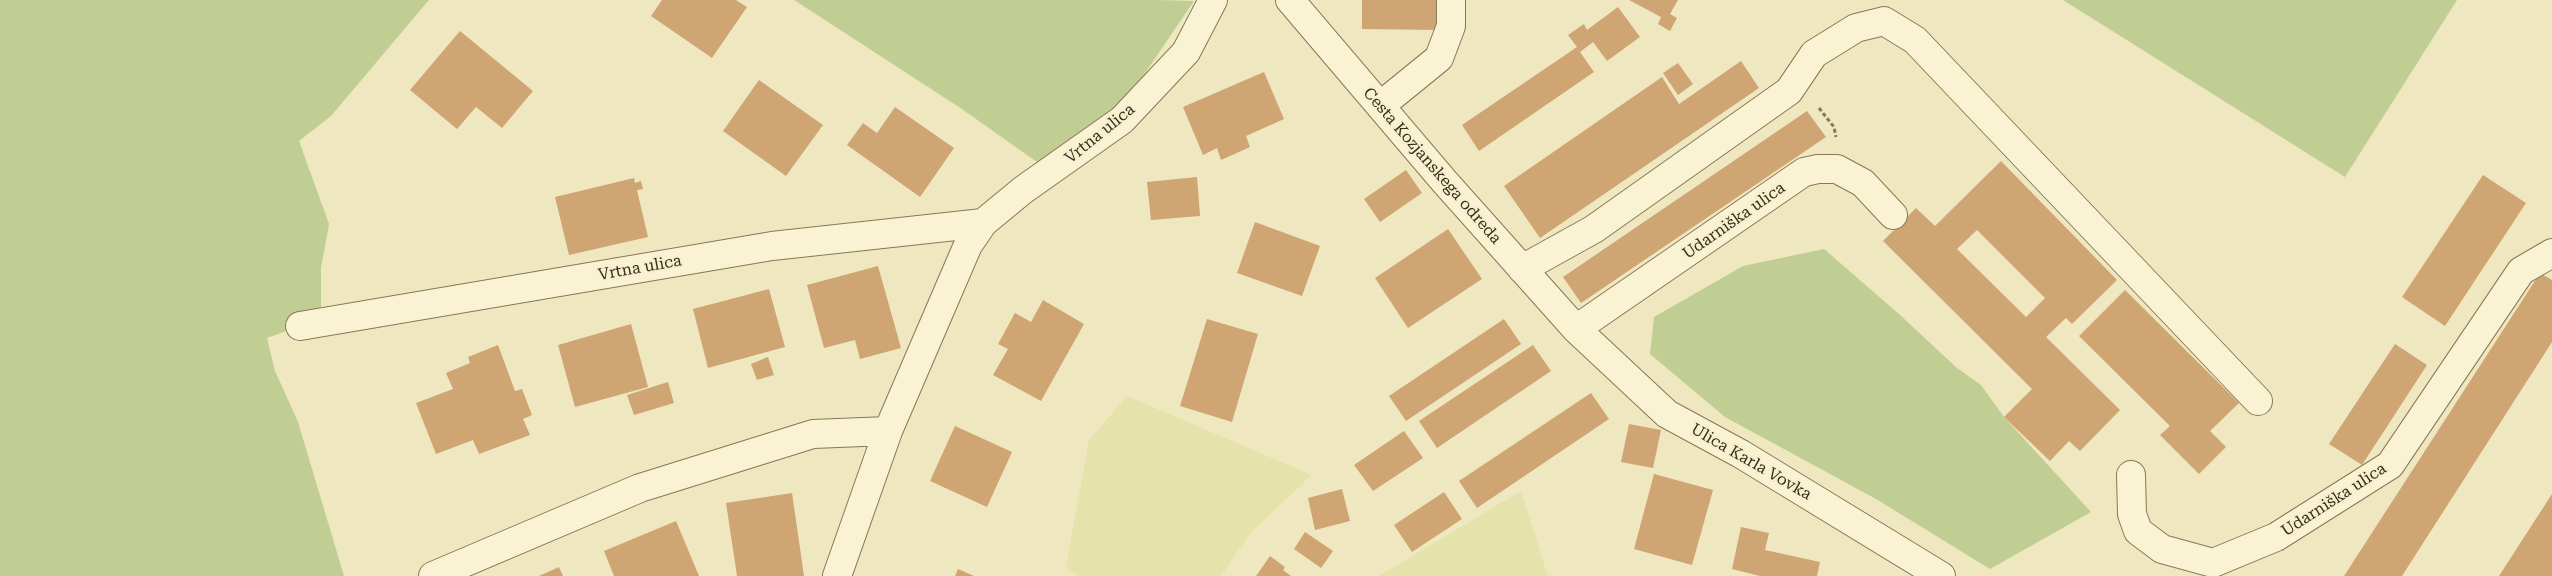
<!DOCTYPE html>
<html>
<head>
<meta charset="utf-8">
<style>
  body { margin:0 }
  canvas { display:block; background:#efe7bf }
</style>
</head>
<body>
<canvas width="2552" height="576"></canvas>
<script>
const ctx = document.querySelector('canvas').getContext('2d');
ctx.lineJoin = 'round';
function fill(path, color) { ctx.fillStyle = color; ctx.fill(path, 'evenodd'); }
const shape = rows => new Path2D(rows.map(r => 'M' + r).join(''));
function stroke(path, color, width, dash) { ctx.strokeStyle = color; ctx.lineWidth = width; ctx.lineCap = dash ? 'butt' : 'round'; ctx.setLineDash(dash || []); ctx.stroke(path); }
function label(font, color, halo, rows, align = 'center') {
  ctx.font = font + ' "Roboto Serif",serif'; ctx.lineWidth = 5; ctx.setLineDash([]); ctx.textBaseline = 'middle'; ctx.strokeStyle = halo; ctx.fillStyle = color; for (const [text, x, y, turn = 0] of rows) {
    ctx.save(); ctx.translate(x, y); ctx.rotate((+turn || 0) * Math.PI / 180); ctx.textAlign = isNaN(turn) ? turn : align; if (halo) ctx.strokeText(text, 0, 0); ctx.fillText(text, 0, 0); ctx.restore();
  }
}
fill(shape([
  [1127,396,1312,475,1251,532,1221,576,1079,576,1066,567,1089,440],
  [1521,491,1548,576,1379,576]
]), '#e5e3ac');
fill(shape([
  [0,0,429,0,331,116,299,141,329,224,321,268,321,309,300,326,267,338,275,371,298,422,344,576,0,576],
  [794,0,1158,0,1194,1,1126,101,1044,167,959,107],
  [2063,0,2457,0,2345,177],
  [1824,249,1899,314,1957,368,1981,385,2004,417,2091,512,1990,569,1876,499,1725,417,1650,354,1654,317,1743,266]
]), '#c0ce93');
fill(shape([
  [662,0,736,0,747,7,712,58,651,16],
  [1362,0,1439,0,1439,30,1362,29],
  [1629,0,1678,0,1670,14,1677,18,1670,31,1658,24,1661,17],
  [1618,7,1640,37,1607,61,1593,42,1580,52,1594,72,1479,151,1462,125,1577,47,1568,35,1584,24,1587,30],
  [460,31,533,91,502,128,476,107,457,129,410,90],
  [1741,61,1759,88,1540,238,1504,186,1662,77,1679,104],
  [1678,63,1693,84,1678,95,1663,73],
  [1264,72,1284,119,1246,136,1250,147,1221,160,1217,148,1203,155,1183,107],
  [759,80,823,125,786,176,723,131],
  [895,107,954,148,920,197,847,145,863,123,877,133],
  [1807,111,1826,137,1581,303,1563,277],
  [2001,161,2117,280,2072,324,2066,318,2046,337,2120,410,2080,451,2069,441,2050,461,2004,417,2032,389,1883,241,1916,208,1935,226],
  [1977,230,2045,298,2026,317,1957,249],
  [1406,170,1422,193,1380,222,1364,199],
  [2483,175,2526,203,2445,326,2402,297],
  [1197,177,1200,216,1151,220,1147,182],
  [634,178,635,183,641,181,643,189,637,190,648,237,569,255,555,197],
  [1255,222,1320,246,1302,296,1237,273],
  [1448,229,1482,279,1408,328,1375,278],
  [878,266,901,348,860,359,855,340,824,348,807,285],
  [2540,273,2552,280,2552,342,2402,576,2344,576],
  [769,289,785,347,708,368,693,309],
  [2125,290,2239,403,2210,431,2226,447,2199,474,2160,435,2170,426,2079,336],
  [1043,300,1084,324,1041,401,993,375,1008,349,998,344,1015,313,1031,322],
  [1207,319,1258,334,1232,422,1180,406],
  [1504,319,1521,344,1406,421,1389,396],
  [631,324,648,387,575,407,558,345],
  [2395,344,2427,365,2362,465,2329,444],
  [498,345,515,391,522,389,532,415,523,419,530,435,479,454,473,440,436,454,416,403,453,389,446,373,470,363,468,357],
  [1533,345,1551,371,1437,448,1419,421],
  [768,357,774,375,757,380,751,364],
  [668,382,674,403,634,415,627,395],
  [1591,393,1609,419,1477,508,1459,481],
  [1629,424,1661,430,1653,468,1621,462],
  [955,426,1012,452,987,507,930,481],
  [1404,431,1423,458,1373,491,1354,465],
  [1654,474,1713,490,1692,565,1634,549],
  [1342,489,1350,521,1315,530,1308,498],
  [1444,492,1462,519,1412,552,1394,525],
  [792,493,804,576,737,576,726,503],
  [2552,494,2552,576,2499,576],
  [676,521,699,576,614,576,604,551],
  [1741,527,1769,533,1765,550,1820,562,1817,576,1760,576,1732,569],
  [1305,532,1333,551,1321,568,1294,549],
  [1270,556,1285,567,1283,570,1291,576,1256,576],
  [559,567,563,576,539,576],
  [958,569,974,576,955,576]
]), '#cfa573');
const minor = shape([
  [1290,0,1444,181,1576,329,1667,414,1741,454,1941,576],
  [1380,106,1439,58,1451,26,1451,0],
  [1522,269,1594,229,1789,91,1814,54,1856,28,1884,21,1915,40,2258,401],
  [300,326,772,246,983,223],
  [1576,329,1804,172,1818,169,1837,169,1863,183,1893,215],
  [2131,475,2132,514,2138,531,2162,549,2213,563,2276,537,2390,465,2521,271,2552,253],
  [433,576,640,488,813,434,888,431],
  [837,576,888,431,968,245,983,223,1023,190,1122,120,1186,52,1213,0]
]);
stroke(minor, '#897757', 30);
stroke(shape([
  [1819,108,1834,127,1836,137]
]), '#897757', 3, [4, 2.5]);
stroke(minor, '#faf3d3', 28);
label('16px', '#382d1c', '#f7f0cf', [
  ["Vrtna ulica",1100,134,-39],
  ["Cesta Kozjanskega odreda",1432,166,49],
  ["Udarniška ulica",1734,221,-35],
  ["Vrtna ulica",640,268,-10],
  ["Ulica Karla Vovka",1751,462,30],
  ["Udarniška ulica",2334,500,-33]
]);
</script>
</body>
</html>
